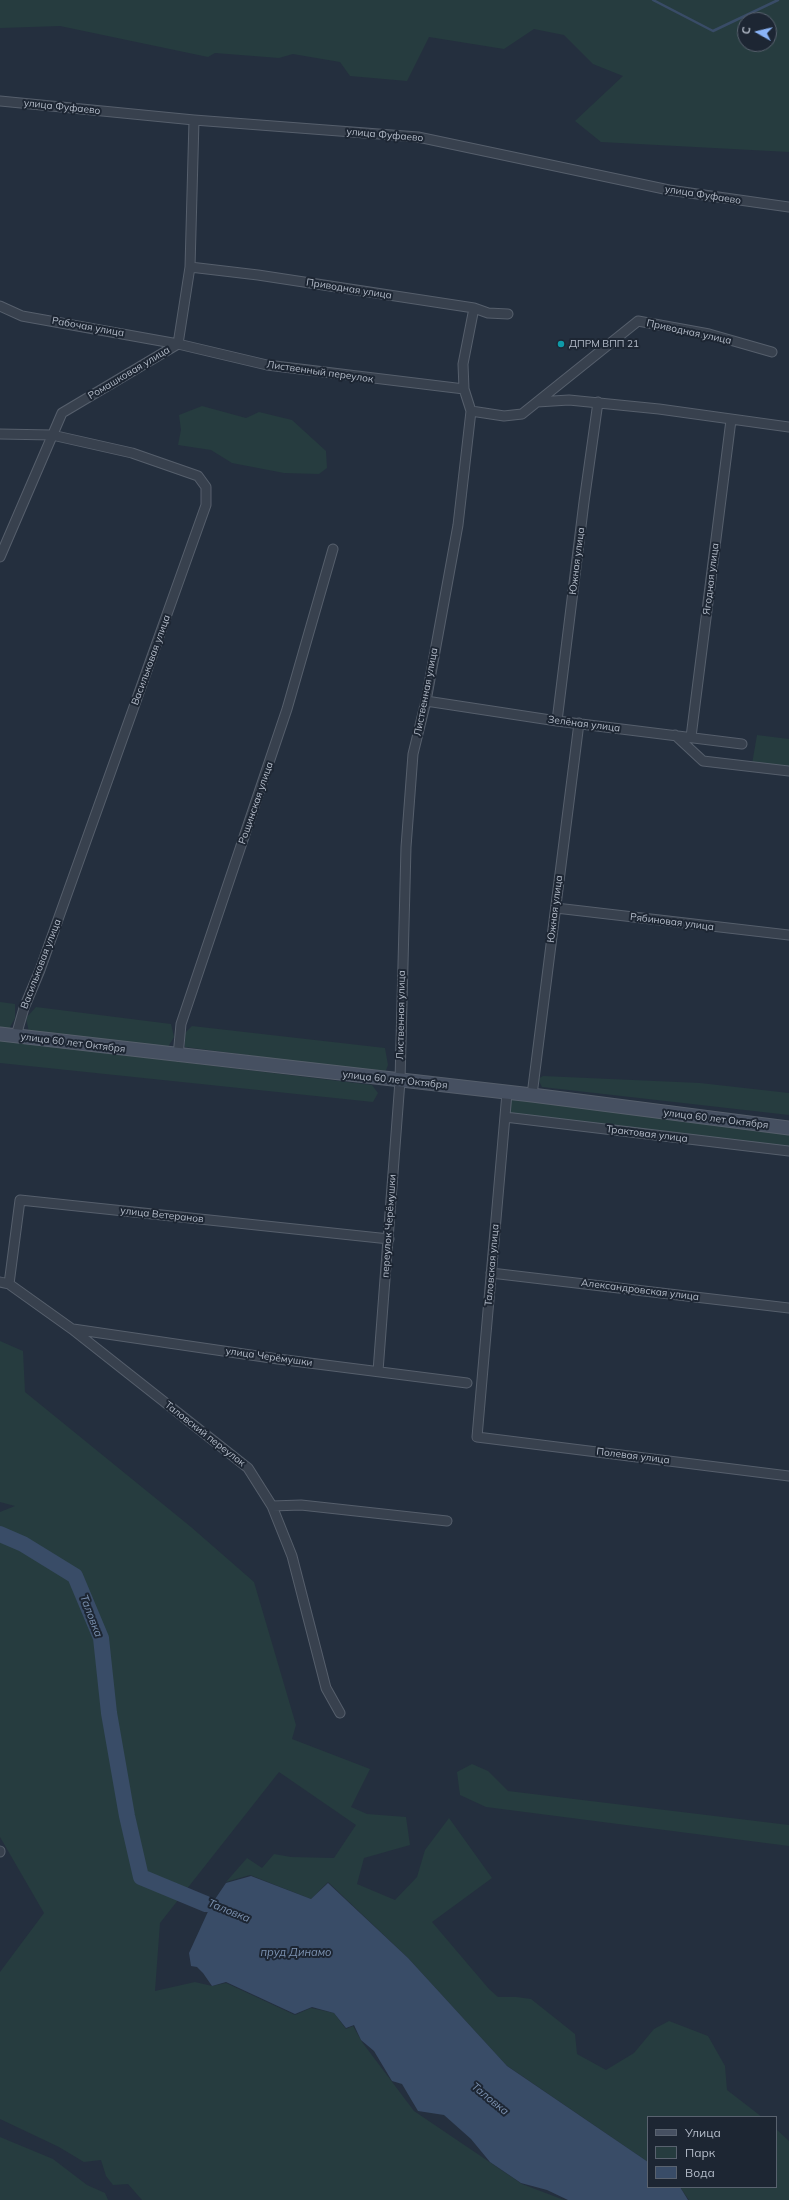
<!DOCTYPE html>
<html>
<head>
<meta charset="utf-8">
<style>
  body { margin:0 }
  #map { position:relative; width:789px; height:2200px; overflow:hidden; background:#242f3e; font-family:Mulish,sans-serif }
  canvas { display:block }
  .legend { position:absolute; left:647px; top:2116px; width:130px; height:72px; box-sizing:border-box; background:#1d2633; border:1px solid #59626f; margin:0; padding:5px 7px; list-style:none; font-size:12px; color:#b4bcc9 }
  .legend li { display:flex; align-items:center; gap:8px; height:20px }
  .legend b { width:20px; border:1px solid #59626f }
  .north { position:absolute; left:737px; top:12px; width:40px; height:40px; box-sizing:border-box; background:#1d2633; border:1px solid #59626f; border-radius:50%; rotate:278deg; font-size:11px; font-weight:700; line-height:16px; text-align:center; color:#b4bcc9 }
  .north::after { content:''; display:block; margin:auto; width:14px; height:18px; background:#8ab4f8; clip-path:polygon(50% 0,100% 100%,50% 72%,0 100%) }
</style>
</head>
<body>
<div id="map">
<canvas width="789" height="2200"></canvas>
<ul class="legend">
<li><b style="height:5px;background:#465061"></b>Улица</li>
<li><b style="height:11px;background:#263c3f"></b>Парк</li>
<li><b style="height:11px;background:#394c67"></b>Вода</li>
</ul>
<div class="north">С</div>
</div>
<script>
const ctx = document.querySelector('canvas').getContext('2d');
ctx.lineJoin = 'round';
function fill(path, color) { ctx.fillStyle = color; ctx.fill(path, 'evenodd'); }
const shape = rows => new Path2D(rows.map(r => 'M' + r).join(''));
function stroke(path, color, width, dash) { ctx.strokeStyle = color; ctx.lineWidth = width; ctx.lineCap = dash ? 'butt' : 'round'; ctx.setLineDash(dash || []); ctx.stroke(path); }
function label(font, color, halo, rows, align = 'center') {
  ctx.font = font + ' Mulish,sans-serif'; ctx.lineWidth = 4; ctx.setLineDash([]); ctx.textBaseline = 'middle'; ctx.strokeStyle = halo; ctx.fillStyle = color; for (const [text, x, y, turn = 0] of rows) {
    ctx.save(); ctx.translate(x, y); ctx.rotate((+turn || 0) * Math.PI / 180); ctx.textAlign = isNaN(turn) ? turn : align; if (halo) ctx.strokeText(text, 0, 0); ctx.fillText(text, 0, 0); ctx.restore();
  }
}
fill(shape([
  [0,0,789,0,789,152,601,142,575,121,623,76,593,64,564,35,534,29,504,49,429,37,407,81,350,76,340,62,293,54,279,58,215,53,208,57,60,26,0,28],
  [745,20,769,20,769,44,745,44],
  [202,406,246,418,259,412,292,420,326,451,327,468,319,474,284,473,232,463,211,450,178,445,181,430,179,415],
  [757,735,789,739,789,768,752,764],
  [0,1002,15,1004,15,1018,9,1029,0,1028],
  [36,1007,171,1024,174,1037,168,1047,29,1032,26,1018],
  [192,1026,385,1048,388,1065,385,1073,185,1047,184,1034],
  [0,1040,372,1085,378,1093,373,1102,0,1063],
  [543,1076,700,1083,789,1093,789,1115,542,1087,538,1079],
  [512,1099,789,1131,789,1150,507,1114,504,1103],
  [0,1341,23,1351,25,1392,191,1527,254,1582,296,1725,292,1739,370,1769,351,1807,367,1814,406,1817,410,1845,364,1858,357,1884,395,1900,417,1877,425,1850,449,1818,492,1878,432,1922,489,1989,498,1997,516,1997,531,1999,575,2034,577,2054,606,2070,634,2053,654,2029,669,2021,708,2036,725,2066,727,2090,762,2117,648,2117,648,2162,506,2065,408,1958,328,1882,311,1899,250,1875,226,1882,247,1858,262,1868,274,1854,291,1857,334,1858,356,1825,279,1772,160,1923,155,1991,195,1982,212,1986,226,1983,295,2015,311,2008,334,2013,346,2029,353,2026,362,2042,414,2111,522,2184,564,2200,142,2200,128,2184,113,2185,106,2176,101,2160,84,2162,59,2147,0,2119,0,1972,44,1913,0,1837,0,1512,15,1506,0,1502],
  [472,1764,488,1771,508,1791,789,1825,789,1846,486,1807,460,1795,457,1772],
  [776,2129,789,2141,789,2200,689,2200,680,2187,776,2187],
  [0,2137,53,2159,87,2185,105,2193,108,2200,0,2200]
]), '#263c3f');
fill(shape([
  [251,1876,311,1899,328,1883,408,1958,507,2066,648,2162,648,2187,680,2187,688,2200,568,2200,547,2190,521,2183,490,2162,471,2139,444,2115,418,2111,402,2084,392,2081,374,2051,361,2040,354,2025,346,2028,334,2013,312,2007,295,2014,226,1982,212,1986,203,1973,197,1967,191,1966,189,1953,211,1905,226,1883]
]), '#394c67');
stroke(shape([
  [653,0,713,31,778,0],
  [206,1904,213,1906]
]), '#394c67', 2.5);
stroke(shape([
  [0,1534,23,1544,75,1576,101,1638,109,1713,127,1816,141,1877,206,1904]
]), '#394c67', 16);
const street = shape([
  [0,101,194,120,418,137,669,190,789,207],
  [190,267,258,275,474,308,488,313,508,314],
  [0,306,22,316,178,344,267,365,464,389],
  [537,402,638,321,709,334,772,352],
  [471,411,504,416,522,414,537,402,569,400,659,409,789,427],
  [0,434,52,435,132,453,198,476,206,487,206,505,40,970,24,1008,16,1036],
  [0,557,62,413,178,344,190,267,194,120],
  [426,701,557,721,742,744],
  [557,721,584,502,598,402],
  [675,735,703,761,789,771],
  [691,737,731,420],
  [556,908,789,935],
  [178,1056,181,1024,287,709,333,549],
  [507,1093,477,1437,789,1476],
  [532,1095,579,723],
  [505,1117,789,1151],
  [491,1273,789,1308],
  [0,1282,9,1284,72,1329,248,1468,272,1506,292,1556,326,1688,340,1713],
  [9,1284,20,1200,389,1239],
  [73,1329,278,1359,467,1383],
  [378,1371,400,1081,406,847,413,754,426,701,458,525,471,411,464,389,463,364,474,308],
  [272,1506,301,1505,447,1521],
  [0,1852,0,1851]
]);
const secondary = shape([
  [0,1034,532,1095,789,1128]
]);
stroke(street, '#565f6c', 11);
stroke(secondary, '#565f6c', 15);
stroke(street, '#38414e', 9);
stroke(secondary, '#465061', 13);
for (const [x, y, r, color] of [
  [561,344,4,"#0f9aa8"]
]) { const dot = new Path2D(); dot.arc(x, y, r, 0, 2 * Math.PI); ctx.fillStyle = color; ctx.fill(dot); stroke(dot, '#1d2633', 1.5); }
label('10px', '#b4bcc9', '#1d2633', [
  ["улица Фуфаево",62,107,6],
  ["улица Фуфаево",385,135,5],
  ["улица Фуфаево",703,195,9],
  ["Приводная улица",349,289,9],
  ["Рабочая улица",88,327,10],
  ["Приводная улица",689,332,12],
  ["Лиственный переулок",320,372,8],
  ["Ромашковая улица",129,373,-31],
  ["Южная улица",577,561,-83],
  ["Ягодная улица",711,579,-83],
  ["Васильковая улица",151,660,-70],
  ["Лиственная улица",426,692,-79],
  ["Зелёная улица",584,724,7],
  ["Рощинская улица",256,803,-71],
  ["Южная улица",555,909,-83],
  ["Рябиновая улица",672,922,7],
  ["Васильковая улица",41,964,-69],
  ["Лиственная улица",401,1015,-89],
  ["улица 60 лет Октября",73,1043,7],
  ["улица 60 лет Октября",395,1080,6],
  ["улица 60 лет Октября",716,1119,7],
  ["Трактовая улица",647,1134,7],
  ["улица Ветеранов",162,1215,6],
  ["переулок Черёмушки",389,1226,-86],
  ["Таловская улица",492,1265,-85],
  ["Александровская улица",640,1290,7],
  ["улица Черёмушки",269,1357,8],
  ["Таловский переулок",205,1434,38],
  ["Полевая улица",633,1456,7]
]);
label('10px', '#b4bcc9', '#1d2633', [
  ["ДПРМ ВПП 21",569,344]
], 'left');
label('italic 11px', '#7c92b1', '#1d2633', [
  ["Таловка",91,1616,69],
  ["Таловка",229,1911,22],
  ["пруд Динамо",296,1953],
  ["Таловка",490,2099,39]
]);
</script>
</body>
</html>
